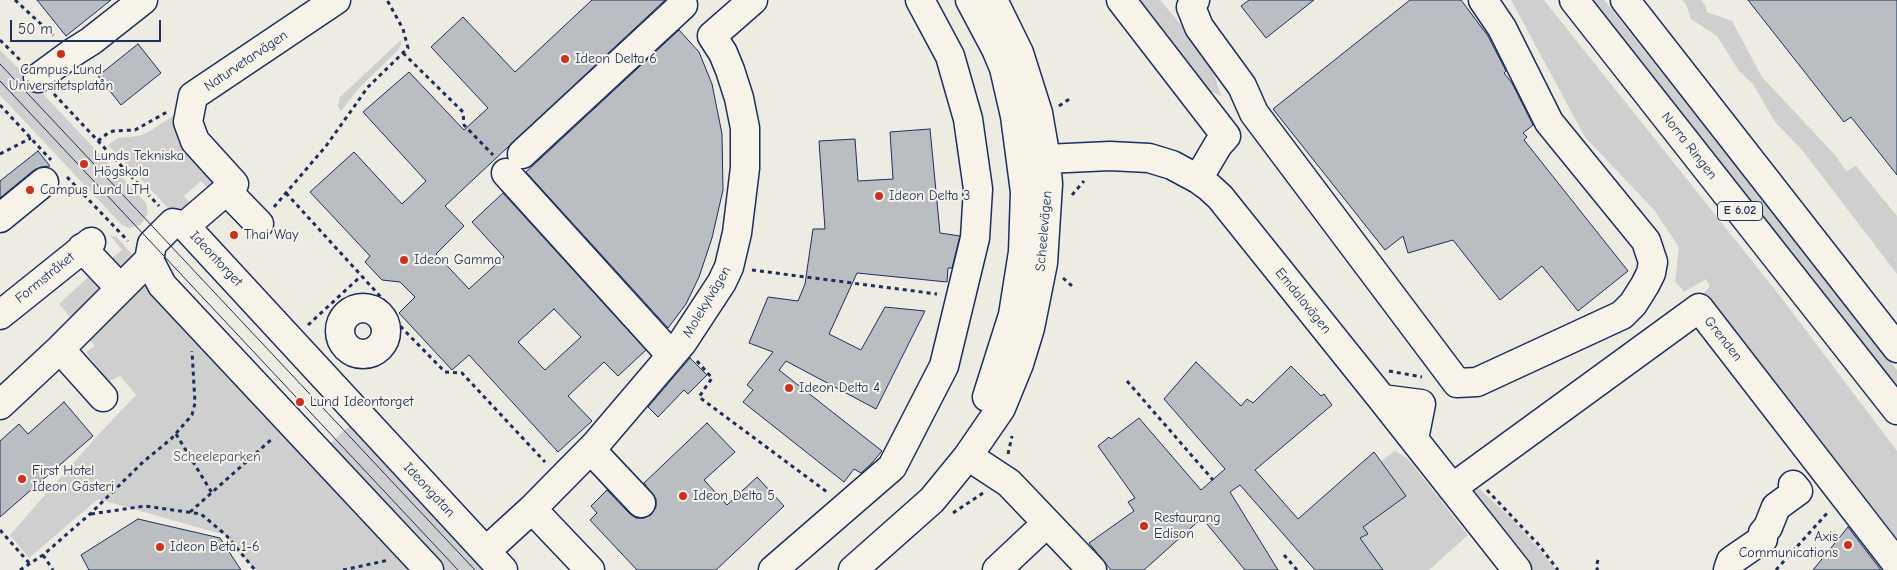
<!DOCTYPE html>
<html>
<head>
<meta charset="utf-8">
<style>
  body { margin:0 }
  #map { position:relative; width:1897px; height:570px; overflow:hidden; background:#eeebe2; font-family:"Comic Neue",sans-serif }
  canvas { display:block }
  .scale { position:absolute; left:10px; top:20px; width:151px; height:22px; box-sizing:border-box; border:2px solid #1b2f5e; border-top:0; padding-left:6px; font-size:15px; line-height:18px; white-space:nowrap; color:#1b2f5e; -webkit-text-stroke:4px #f7f3e8; paint-order:stroke }
</style>
</head>
<body>
<div id="map">
<canvas width="1897" height="570"></canvas>
<div class="scale">50 m</div>
</div>
<script>
const ctx = document.querySelector('canvas').getContext('2d');
ctx.lineJoin = 'round';
function fill(path, color) { ctx.fillStyle = color; ctx.fill(path, 'evenodd'); }
const shape = rows => new Path2D(rows.map(r => 'M' + r).join(''));
function stroke(path, color, width, dash) { ctx.strokeStyle = color; ctx.lineWidth = width; ctx.lineCap = dash ? 'butt' : 'round'; ctx.setLineDash(dash || []); ctx.stroke(path); }
function label(font, color, halo, rows, align = 'center') {
  ctx.font = font + ' "Comic Neue",sans-serif'; ctx.lineWidth = 4; ctx.setLineDash([]); ctx.textBaseline = 'middle'; ctx.strokeStyle = halo; ctx.fillStyle = color; for (const [text, x, y, turn = 0] of rows) {
    ctx.save(); ctx.translate(x, y); ctx.rotate((+turn || 0) * Math.PI / 180); ctx.textAlign = isNaN(turn) ? turn : align; if (halo) ctx.strokeText(text, 0, 0); ctx.fillText(text, 0, 0); ctx.restore();
  }
}
fill(shape([
  [1137,0,1160,0,1209,58,1221,96,1207,90],
  [1511,0,1544,0,1780,296,1897,451,1897,542,1837,467,1704,293,1710,286,1706,279,1684,292,1675,281,1679,247,1654,210,1585,137],
  [1590,0,1604,0,1803,250,1897,370,1897,388],
  [1682,0,1701,0,1705,5,1707,12,1732,21,1762,77,1835,155,1846,171,1856,166,1897,216,1897,274,1802,150,1775,122,1753,84,1739,71,1717,36,1691,19,1686,4],
  [401,40,401,45,397,51,359,88,341,111,338,106,340,97],
  [0,50,28,78,146,203,148,214,140,225,129,228,122,225,0,95],
  [175,115,178,116,217,182,211,192,201,181,184,196,194,208,173,213,108,145,118,138,139,136,148,132],
  [110,235,117,237,194,326,416,570,255,570,225,535,98,499,29,558,10,535,98,435,136,395,120,376,108,382,86,352,95,346,59,304,96,270,122,250],
  [355,421,492,570,438,570,323,450],
  [1395,451,1408,459,1468,535,1429,570,1383,570,1360,538,1368,534,1363,527,1406,496,1381,461],
  [1472,482,1513,520,1539,549,1556,570,1533,570,1463,488]
]), '#cfcfcf');
const building = shape([
  [37,0,111,0,66,36,37,0],
  [592,0,665,0,445,206,464,226,436,254,469,289,504,257,472,222,503,193,646,350,618,376,604,362,568,396,592,421,558,452,469,355,452,370,399,313,415,297,400,282,382,280,365,262,370,256,310,192,354,152,402,204,426,181,363,112,409,72,464,130,488,108,431,47,463,17,515,72,592,0],
  [554,309,581,337,545,370,518,342,554,309],
  [1249,0,1314,0,1266,38,1241,6,1249,0],
  [1410,0,1461,0,1488,36,1506,71,1504,73,1512,83,1533,125,1523,133,1527,137,1524,140,1628,271,1578,311,1542,266,1500,300,1453,240,1408,253,1403,236,1385,250,1273,109,1410,0],
  [1748,0,1897,0,1897,175,1851,117,1844,122,1748,0],
  [679,30,699,52,712,84,722,134,723,190,712,238,699,277,686,304,668,328,526,172,679,30],
  [138,44,161,73,121,105,98,76,138,44],
  [930,129,940,233,960,236,952,268,948,268,947,282,857,273,829,334,861,350,885,307,925,311,876,409,786,361,779,370,882,451,871,464,861,473,854,469,844,482,743,402,753,390,747,385,773,352,749,343,768,297,798,301,805,284,813,229,825,229,819,141,855,139,858,181,893,179,890,132,930,129],
  [38,151,50,166,41,167,34,170,0,198,0,181,38,151],
  [690,358,707,375,688,394,684,390,658,417,648,407,690,358],
  [1196,362,1241,406,1247,399,1253,403,1291,366,1321,396,1324,394,1332,405,1255,470,1298,519,1374,452,1406,496,1363,527,1368,534,1360,538,1383,570,1315,570,1240,485,1230,492,1278,570,1245,570,1202,518,1144,570,1111,570,1089,543,1134,511,1128,502,1135,498,1098,446,1109,437,1111,439,1139,418,1201,490,1225,469,1164,399,1196,362],
  [64,402,93,436,0,517,0,441,19,424,28,434,64,402],
  [707,423,735,452,704,480,727,505,757,477,784,506,716,570,637,570,590,520,597,513,591,506,607,490,630,514,636,518,644,518,651,515,656,507,656,499,644,483,707,423],
  [138,519,220,538,241,570,89,570,81,555,138,519],
  [1848,527,1881,570,1813,570,1848,527]
]);
fill(building, '#babdc2');
stroke(building, '#1b2f5e', 1);
const minor = shape([
  [970,0,996,49,1004,68,1015,116,1025,192,1023,252,1013,315,987,397],
  [1121,0,1226,136,1218,145,1198,179],
  [1195,0,1191,7,1199,27,1242,86,1254,113,1457,383,1477,382,1622,315,1633,304,1645,285,1651,273,1653,262,1646,241,1549,122,1502,28,1483,0],
  [38,78,72,53,91,41,143,0],
  [522,154,683,5],
  [1022,162,1046,159,1110,156,1149,158,1172,165,1198,179,1209,187,1220,197,1382,399,1517,570],
  [506,173,671,355],
  [227,191,259,224],
  [0,218,44,182],
  [185,226,234,184,195,141,188,122,193,96,336,0],
  [82,248,120,288],
  '340 331a23 23 0 1 1 46 0a23 23 0 1 1-46 0Z',
  [0,315,91,242],
  [60,349,103,397],
  [1382,399,1421,404,1414,439],
  [0,405,60,349,149,260],
  [591,450,641,503],
  [968,456,1009,483,1092,570],
  [1452,488,1699,308,1897,564],
  [532,509,590,570],
  [486,551,532,509,596,444,682,343,722,282,729,267,737,233,745,168,745,128,739,98,730,70,723,53,712,36,753,0],
  [429,570,162,285,149,260,152,244,173,223,185,226,503,570],
  [773,570,892,467,944,366,975,238,978,189,968,119,950,56,920,0],
  [853,570,932,500,968,456,1001,408,1019,364,1030,328,1043,263,1048,184,1046,159,1038,113,1019,53,993,0],
  [997,570,1047,523],
  [1728,570,1731,561,1763,539,1763,533,1768,527,1776,507,1798,491,1793,485]
]);
const major = shape([
  [1574,0,1897,410],
  [1625,0,1897,348]
]);
stroke(minor, '#1b2f5e', 31);
stroke(major, '#1b2f5e', 31);
stroke(shape([
  [15,0,55,37],
  [0,40,21,61],
  [403,53,463,112,464,125,493,155],
  [54,94,159,206],
  [0,105,51,160],
  [1059,106,1071,98],
  [98,141,108,133,113,131,135,130,167,112],
  [0,154,31,138],
  [67,177,128,241],
  [286,193,389,306,402,328,445,372,462,373,545,462],
  [1072,195,1084,181],
  [274,207,326,146,368,87,408,48,403,29,387,0],
  [752,270,937,294],
  [1063,278,1072,286],
  [380,315,389,306],
  [308,325,361,276],
  [697,361,712,378,699,397,827,492],
  [1389,371,1422,377],
  [1127,381,1213,480],
  [176,434,212,493],
  [1008,454,1012,436],
  [1487,490,1538,544,1558,570],
  [190,512,273,438],
  [953,513,983,493],
  [91,514,145,506,201,514,226,535,255,570],
  [0,530,30,564],
  [43,555,53,570],
  [1284,555,1297,570],
  [1598,560,1596,567,1598,570],
  [20,570,43,555,90,514,143,462,171,439,192,415,195,403,192,351],
  [343,570,389,560],
  [1776,570,1829,511]
]), '#1b2f5e', 3, [4, 4]);
stroke(minor, '#f7f3e8', 28);
stroke(major, '#f7f3e8', 28);
stroke(shape([
  [0,64,475,570],
  [0,81,458,570]
]), '#1b2f5e', 1);
for (const [x, y, r, color] of [
  [61,54,5,"#c8321e"],
  [565,59,5,"#c8321e"],
  [84,164,5,"#c8321e"],
  [30,190,5,"#c8321e"],
  [879,196,5,"#c8321e"],
  [234,235,5,"#c8321e"],
  [404,260,5,"#c8321e"],
  [789,388,5,"#c8321e"],
  [300,402,5,"#c8321e"],
  [22,479,5,"#c8321e"],
  [683,496,5,"#c8321e"],
  [1144,526,5,"#c8321e"],
  [1848,545,5,"#c8321e"],
  [160,547,5,"#c8321e"]
]) { const dot = new Path2D(); dot.arc(x, y, r, 0, 2 * Math.PI); ctx.fillStyle = color; ctx.fill(dot); stroke(dot, '#f7f3e8', 2); }
for (const [x, y, w] of [
  [1740,211,45]
]) { const box = new Path2D(); box.roundRect(x - w / 2, y - 9.5, w, 19, 4); ctx.fillStyle = '#f7f3e8'; ctx.fill(box); stroke(box, '#1b2f5e', 1); }
label('bold 12px', '#1b2f5e', null, [
  ["E 6.02",1740,211]
]);
label('14px', '#1b2f5e', '#f7f3e8', [
  ["Ideon Delta 6",575,59],
  ["Campus Lund",61,70,"center"],
  ["Universitetsplatån",61,86,"center"],
  ["Lunds Tekniska",94,156],
  ["Högskola",94,172],
  ["Campus Lund LTH",40,190],
  ["Ideon Delta 3",889,196],
  ["Thai Way",244,235],
  ["Ideon Gamma",414,260],
  ["Ideon Delta 4",799,388],
  ["Lund Ideontorget",310,402],
  ["First Hotel",32,471],
  ["Ideon Gästeri",32,487],
  ["Ideon Delta 5",693,496],
  ["Restaurang",1154,518],
  ["Edison",1154,534],
  ["Axis",1838,537,"right"],
  ["Communications",1838,553,"right"],
  ["Ideon Beta 1-6",170,547]
], 'left');
label('14px', '#1b2f5e', '#f7f3e8', [
  ["Naturvetarvägen",246,61,-34],
  ["Norra Ringen",1689,146,52],
  ["Scheelevägen",1044,231,-85],
  ["Ideontorget",216,259,47],
  ["Formstråket",45,278,-39],
  ["Emdalavägen",1303,301,51],
  ["Molekylvägen",707,302,-59],
  ["Grenden",1723,339,52],
  ["Ideongatan",429,490,47]
]);
label('14px', '#3f4f75', '#f7f3e8', [
  ["Scheeleparken",217,457]
]);
</script>
</body>
</html>
